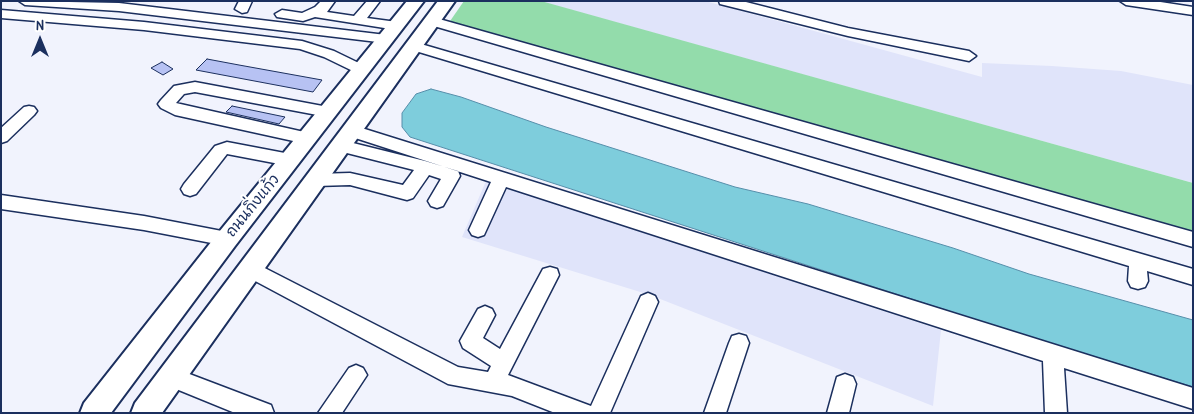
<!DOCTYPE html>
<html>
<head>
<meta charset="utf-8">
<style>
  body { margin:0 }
  #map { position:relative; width:1194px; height:414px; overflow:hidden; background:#f1f3fd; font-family:"Patrick Hand",sans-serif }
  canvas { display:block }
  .frame { position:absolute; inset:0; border:2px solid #1b2f5e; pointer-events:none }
  .north { position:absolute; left:15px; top:15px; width:50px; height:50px; -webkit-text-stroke:4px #fff; paint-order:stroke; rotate:0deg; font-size:14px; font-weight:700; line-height:20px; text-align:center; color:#1b2f5e }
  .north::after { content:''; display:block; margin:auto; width:18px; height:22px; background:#1b2f5e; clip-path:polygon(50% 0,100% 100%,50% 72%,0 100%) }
</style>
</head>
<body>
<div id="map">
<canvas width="1194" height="414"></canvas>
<div class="frame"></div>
<div class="north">N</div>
</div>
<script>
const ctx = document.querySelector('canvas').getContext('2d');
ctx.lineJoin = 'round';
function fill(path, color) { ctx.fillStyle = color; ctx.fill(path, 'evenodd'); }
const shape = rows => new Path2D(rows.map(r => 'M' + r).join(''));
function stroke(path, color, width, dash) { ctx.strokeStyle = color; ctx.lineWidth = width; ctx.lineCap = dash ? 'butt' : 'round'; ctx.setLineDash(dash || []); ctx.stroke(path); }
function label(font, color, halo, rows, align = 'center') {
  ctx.font = font + ' "Patrick Hand","Playpen Sans Thai",sans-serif'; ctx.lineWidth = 4; ctx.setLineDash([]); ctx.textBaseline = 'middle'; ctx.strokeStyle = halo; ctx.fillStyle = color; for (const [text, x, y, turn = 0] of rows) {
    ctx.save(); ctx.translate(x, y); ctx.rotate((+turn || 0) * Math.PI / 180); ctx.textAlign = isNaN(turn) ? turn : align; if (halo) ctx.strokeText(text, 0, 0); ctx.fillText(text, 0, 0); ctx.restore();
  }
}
fill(shape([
  [539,1,705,1,982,77,982,63,1052,66,1121,71,1193,85,1193,183],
  [486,181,941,330,933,406,650,295,462,237]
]), '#e0e4fa');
fill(shape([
  [464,1,541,1,1193,183,1193,238,448,24]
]), '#93dcab');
const water = shape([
  [431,89,461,97,546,127,735,187,808,204,953,248,1029,274,1193,320,1193,387,992,325,410,137,402,127,402,113,416,94,431,89]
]);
fill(water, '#7ecddc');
stroke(water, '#568eaa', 1);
const building = shape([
  [207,59,239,65,322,80,313,92,196,70,207,59],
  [162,62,173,69,163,75,151,68,162,62],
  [232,106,285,117,279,124,226,112,232,106]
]);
fill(building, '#b7c2f3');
stroke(building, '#1b2f5e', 1);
const minor = shape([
  [19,1,119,3,386,35,393,39,386,43,119,11,25,5,19,1],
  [239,1,252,1,247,12,242,13,235,9,239,1],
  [321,1,335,1,327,12,354,16,367,1,380,1,367,18,397,22,404,26,397,30,315,17,303,21,277,17,275,14,282,10,302,13,315,7,321,1],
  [719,1,742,1,848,28,969,51,976,56,969,61,848,36,720,4,719,1],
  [1120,1,1154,1,1193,7,1193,15,1126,5,1120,1],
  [1,10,144,22,302,41,334,51,367,67,369,70,367,73,357,73,324,57,300,49,144,30,1,18,1,10],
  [432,17,1193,232,1193,247,427,24,425,21,432,17],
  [414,42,1193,269,1193,285,1147,271,1148,281,1145,287,1138,289,1131,287,1128,281,1129,266,409,49,407,46,409,43,414,42],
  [195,82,328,107,333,108,336,112,333,116,328,117,195,92,184,94,176,103,313,134,315,138,313,142,307,144,175,115,161,108,158,104,161,100,174,86,195,82],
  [29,106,34,107,37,111,34,115,7,141,1,143,1,128,24,107,29,106],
  [352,125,1193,388,1193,409,1064,368,1067,413,1045,413,1043,361,506,187,484,235,478,237,472,235,469,230,491,182,346,135,344,131,346,127,352,125],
  [341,140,425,161,458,171,460,176,443,206,437,208,431,206,428,201,441,179,429,175,413,198,407,200,350,185,316,186,310,185,308,180,310,175,316,174,350,173,403,185,414,170,335,150,333,146,335,142,341,140],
  [227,142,290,154,296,156,298,160,296,164,290,166,227,154,196,194,190,196,184,194,181,189,184,184,215,146,227,142],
  [1,195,144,216,227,232,233,234,236,239,233,244,227,246,144,230,1,209,1,195],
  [251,261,458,367,488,372,491,366,463,348,460,341,478,309,485,306,492,309,495,315,483,338,500,349,543,269,550,267,557,269,559,275,508,375,591,406,641,296,648,293,655,296,658,302,610,413,555,413,512,396,448,384,244,275,242,269,244,263,251,261],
  [739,334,746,336,749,343,726,413,704,413,729,343,732,336,739,334],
  [356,365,363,368,367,375,342,413,318,413,349,368,356,365],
  [171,367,271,405,274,413,235,413,164,384,160,377,164,370,171,367],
  [845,374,853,377,856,384,849,413,827,413,837,377,845,374]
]);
const major = shape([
  [407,1,424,1,235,246,111,413,80,413,84,403,219,232,407,1],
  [438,1,455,1,162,413,131,413,135,403,438,1]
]);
stroke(minor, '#1b2f5e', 3);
stroke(major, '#1b2f5e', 4);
fill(minor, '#fff');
fill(major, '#fff');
label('15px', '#1b2f5e', '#fff', [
  ["ถนนกิ่งแก้ว",253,206,-51]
]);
</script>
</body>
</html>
